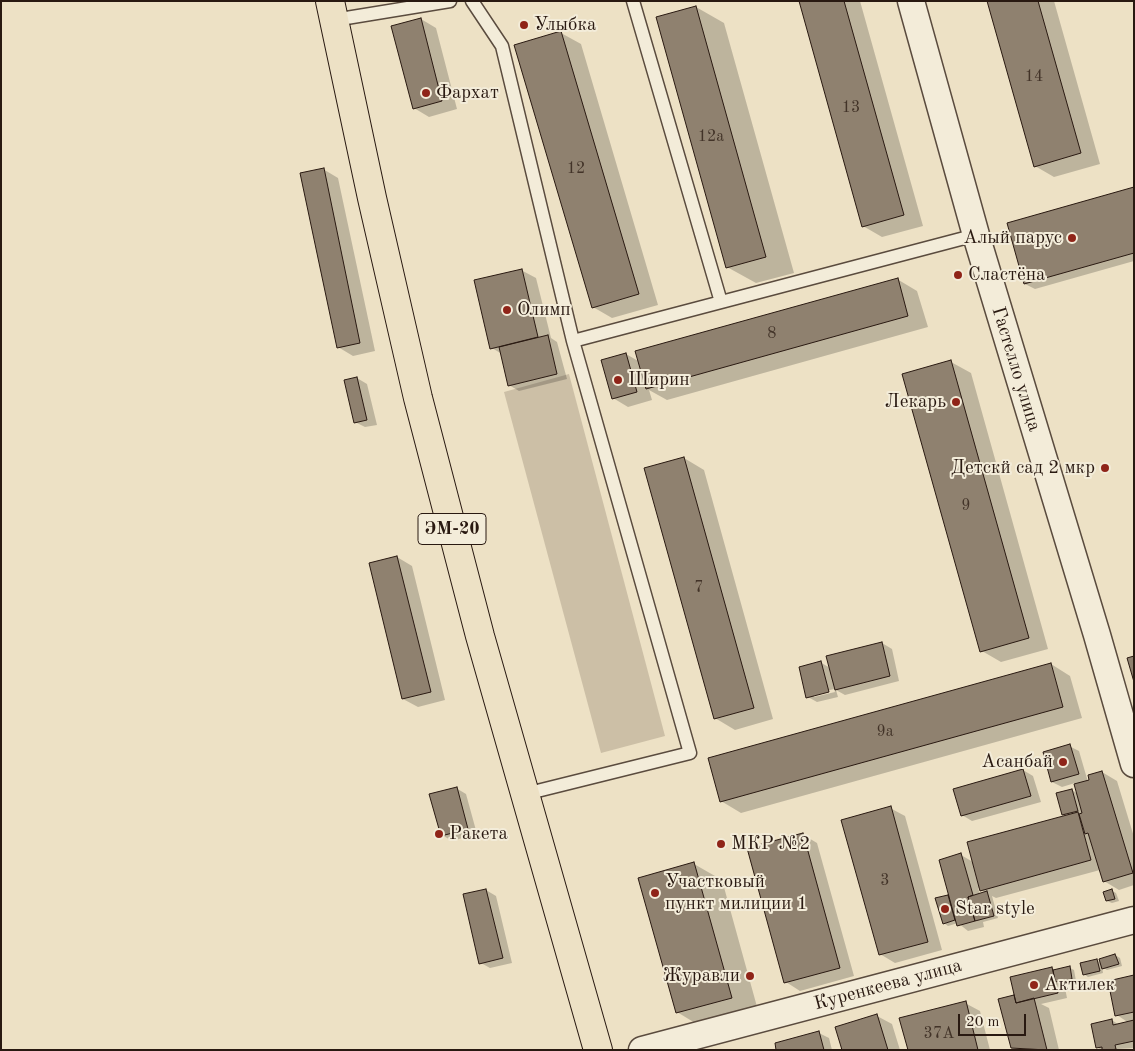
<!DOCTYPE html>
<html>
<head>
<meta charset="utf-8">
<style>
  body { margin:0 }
  #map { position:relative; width:1135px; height:1051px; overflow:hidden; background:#ede1c5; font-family:"Old Standard TT",serif }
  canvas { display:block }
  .frame { position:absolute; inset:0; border:2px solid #291911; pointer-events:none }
  .scale { position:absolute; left:958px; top:1014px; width:68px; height:22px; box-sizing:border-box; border:2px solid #291911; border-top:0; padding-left:6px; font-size:15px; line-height:18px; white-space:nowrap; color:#291911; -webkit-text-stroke:4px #f3ecd9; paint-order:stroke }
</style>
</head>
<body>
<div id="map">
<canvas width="1135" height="1051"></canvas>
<div class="frame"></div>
<div class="scale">20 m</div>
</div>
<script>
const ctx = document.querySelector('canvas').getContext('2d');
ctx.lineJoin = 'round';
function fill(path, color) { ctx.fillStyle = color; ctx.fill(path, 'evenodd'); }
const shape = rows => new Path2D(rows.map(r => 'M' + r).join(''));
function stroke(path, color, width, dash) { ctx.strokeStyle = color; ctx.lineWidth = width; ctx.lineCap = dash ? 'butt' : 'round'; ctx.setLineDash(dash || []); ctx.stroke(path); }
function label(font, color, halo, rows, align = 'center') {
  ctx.font = font + ' "Old Standard TT",serif'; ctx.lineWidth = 4; ctx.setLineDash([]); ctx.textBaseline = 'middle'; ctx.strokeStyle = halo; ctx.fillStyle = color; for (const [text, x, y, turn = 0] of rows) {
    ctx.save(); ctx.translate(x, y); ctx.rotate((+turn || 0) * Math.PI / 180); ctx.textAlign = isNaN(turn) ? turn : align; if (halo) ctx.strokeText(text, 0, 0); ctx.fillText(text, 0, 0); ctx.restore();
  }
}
fill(shape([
  [569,374,665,736,601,753,504,392]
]), '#ccbfa6');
fill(shape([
  [800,1,860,1,923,226,882,237,863,226],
  [989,1,1054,1,1100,164,1054,177,1035,166],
  [696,7,724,23,794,273,756,283,727,267],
  [421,19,436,28,457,109,429,117,414,108],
  [561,33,581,44,658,305,612,318,593,307],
  [323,169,338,178,375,351,353,356,338,347],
  [1134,188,1134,261,1035,289,1025,284],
  [521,270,536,278,551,338,557,342,567,379,519,391,509,385,502,354,492,348],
  [897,279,917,291,928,327,667,400,649,390,652,400,628,407,613,398,626,354,640,362],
  [951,362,971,373,1048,649,1001,662,982,651],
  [357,378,367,384,377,425,365,427,355,422],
  [684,458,704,470,773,719,735,730,715,718],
  [397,557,412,566,445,700,418,707,403,699],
  [882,643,892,649,899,681,845,695,836,690,838,697,817,702,808,697,820,662,830,668],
  [834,689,835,692,814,697,814,694],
  [1051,664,1070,676,1082,718,741,813,721,801],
  [1069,746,1079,751,1088,782,1102,772,1117,781,1134,837,1134,885,1119,890,1104,881,1100,870,996,898,992,896,998,918,983,922,984,927,968,931,958,923,948,926,944,923,948,896,951,898,961,855,973,862,1066,816,1063,814,1072,790,1078,794,1075,783,1062,787,1052,782,1044,753],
  [978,888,986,893,980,894],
  [1023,770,1033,776,1041,802,972,821,962,815],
  [456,788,466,794,477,834,452,841,442,835],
  [890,808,905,816,942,950,895,963,880,954],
  [802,834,817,843,854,976,800,991,786,982],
  [694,864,722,880,759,1014,705,1029,677,1012],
  [486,890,496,896,512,963,490,968,481,963],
  [1112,891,1116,893,1119,901,1112,903,1107,901],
  [1115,955,1120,958,1122,966,1107,970,1102,967,1103,973,1088,977,1084,974,1096,960,1101,963],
  [1052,968,1055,970,1070,968,1074,970,1076,981,1064,983,1067,998,1041,1004,1049,1008,1059,1050,1009,1050,1012,1049,1000,1000,1016,997],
  [1134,977,1134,1048,1101,1050,1097,1047,1112,1020,1119,1025,1129,1023,1117,1015],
  [965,1003,980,1011,990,1050,909,1050],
  [877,1016,892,1024,900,1050,844,1050],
  [819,1033,829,1038,832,1050,778,1050]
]), '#0003');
const building = shape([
  [799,1,844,1,904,215,862,227,799,1],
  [987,1,1038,1,1081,153,1034,167,987,1],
  [696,6,766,257,726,268,656,17,696,6],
  [421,18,442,101,413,109,391,26,421,18],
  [561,31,639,294,592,308,514,45,561,31],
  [324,168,360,343,337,348,300,173,324,168],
  [1134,187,1134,253,1024,284,1007,223,1134,187],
  [522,269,538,337,490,349,474,280,522,269],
  [898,278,908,316,646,389,635,351,898,278],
  [548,335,557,374,508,386,499,347,548,335],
  [626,353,637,392,612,399,601,360,626,353],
  [951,360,1029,638,980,652,902,374,951,360],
  [357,377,367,420,354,423,344,380,357,377],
  [684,457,754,708,714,719,644,468,684,457],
  [397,556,431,692,402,699,369,563,397,556],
  [882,642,890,676,835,690,826,656,882,642],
  [1134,656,1134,682,1127,658,1134,656],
  [821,661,829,692,806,698,799,667,821,661],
  [1051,663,1063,707,720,802,708,758,1051,663],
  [1070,744,1079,774,1051,782,1043,752,1070,744],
  [1023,769,1031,796,961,816,953,789,1023,769],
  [1102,771,1133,873,1103,882,1088,833,1085,834,1079,814,1082,813,1074,784,1089,780,1088,775,1102,771],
  [457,787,468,829,441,836,429,794,457,787],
  [1072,789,1078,811,1062,815,1056,793,1072,789],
  [891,806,928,942,879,955,841,820,891,806],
  [1078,812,1091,860,980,891,967,842,1078,812],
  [803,833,840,968,784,983,747,848,803,833],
  [961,853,973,895,968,897,975,921,957,926,939,860,961,853],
  [694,862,732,998,676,1013,638,878,694,862],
  [486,889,503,958,479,964,463,894,486,889],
  [1112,889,1115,899,1106,901,1103,892,1112,889],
  [987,891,994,916,975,921,968,897,987,891],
  [948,895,955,920,943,924,935,898,948,895],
  [1115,954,1119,964,1102,969,1099,959,1115,954],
  [1097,959,1100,971,1083,975,1080,963,1097,959],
  [1070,966,1072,979,1055,982,1053,970,1070,966],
  [1052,967,1058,993,1016,1003,1010,977,1052,967],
  [1134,975,1134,1012,1115,1016,1108,981,1134,975],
  [1014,995,1016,1003,1034,998,1047,1050,1011,1048,998,999,1014,995],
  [966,1001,978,1050,908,1050,899,1018,966,1001],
  [877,1014,888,1050,842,1050,835,1027,877,1014],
  [1112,1019,1113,1025,1134,1020,1134,1041,1115,1045,1116,1049,1112,1050,1102,1050,1102,1047,1096,1048,1091,1024,1112,1019],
  [819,1031,824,1050,776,1050,775,1043,819,1031]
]);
fill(building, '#8f816f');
stroke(building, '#291911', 1);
const lane = shape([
  [472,1,502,46,573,341,976,235],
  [633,1,721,302],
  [334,20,450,1],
  [525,794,690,753,573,341]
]);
const street = shape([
  [911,1,976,235,1097,635,1134,764],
  [642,1050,1134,920]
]);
const primary = shape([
  [330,1,372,198,418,398,480,636,598,1050]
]);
stroke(lane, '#5a4b3e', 15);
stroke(street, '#5a4b3e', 29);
stroke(primary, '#291911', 30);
stroke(lane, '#f3ecd9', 12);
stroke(street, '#f3ecd9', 26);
stroke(primary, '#ede1c5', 28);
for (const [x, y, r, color] of [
  [524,25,5,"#8f2418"],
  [426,93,5,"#8f2418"],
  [1072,238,5,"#8f2418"],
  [958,275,5,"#8f2418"],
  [507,310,5,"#8f2418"],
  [618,380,5,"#8f2418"],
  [956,402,5,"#8f2418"],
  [1105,468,5,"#8f2418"],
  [1063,762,5,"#8f2418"],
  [439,834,5,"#8f2418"],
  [721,844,5,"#8f2418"],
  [655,893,5,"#8f2418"],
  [945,909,5,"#8f2418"],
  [750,976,5,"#8f2418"],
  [1034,985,5,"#8f2418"]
]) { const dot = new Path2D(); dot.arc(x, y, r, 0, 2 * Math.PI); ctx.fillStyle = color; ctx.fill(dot); stroke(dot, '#f3ecd9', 2); }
label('16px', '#423328', null, [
  ["14",1034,77],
  ["13",851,108],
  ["12a",711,137],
  ["12",576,169],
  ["8",772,334],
  ["9",966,506],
  ["7",699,588],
  ["9а",885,732],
  ["3",885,881],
  ["37А",939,1034]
]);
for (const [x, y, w] of [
  [452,529,68]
]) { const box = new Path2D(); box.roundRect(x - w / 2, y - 15.5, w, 31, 4); ctx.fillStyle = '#f3ecd9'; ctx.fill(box); stroke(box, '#291911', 1); }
label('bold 18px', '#291911', null, [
  ["ЭМ-20",452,529]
]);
label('19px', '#291911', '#f3ecd9', [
  ["Улыбка",534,25],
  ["Фархат",436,93],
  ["Алый парус",1062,238,"right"],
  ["Сластёна",968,275],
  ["Олимп",517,310],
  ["Ширин",628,380],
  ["Лекарь",946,402,"right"],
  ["Детскй сад 2 мкр",1095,468,"right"],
  ["Асанбай",1053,762,"right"],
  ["Ракета",449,834],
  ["МКР №2",731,844],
  ["Участковый",665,882],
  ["пункт милиции 1",665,904],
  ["Star style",955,909],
  ["Журавли",740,976,"right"],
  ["Актилек",1044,985]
], 'left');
label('19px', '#291911', '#f3ecd9', [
  ["Гастелло улица",1016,369,73],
  ["Куренкеева улица",888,985,-15]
]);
</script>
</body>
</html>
